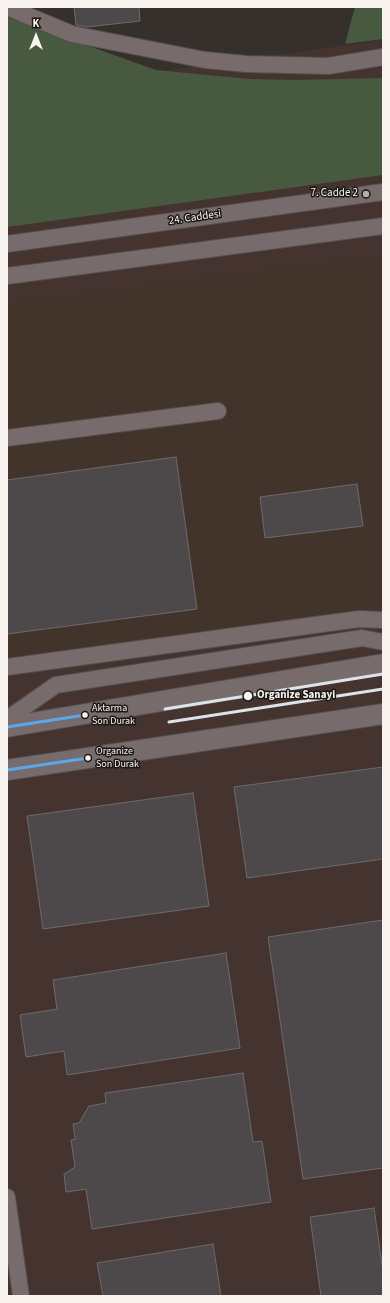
<!DOCTYPE html>
<html>
<head>
<meta charset="utf-8">
<style>
  body { margin:0 }
  #map { position:relative; width:390px; height:1303px; overflow:hidden; background:#36302c; font-family:"Source Sans 3",sans-serif }
  canvas { display:block }
  .frame { position:absolute; inset:0; border:8px solid #f9f3ef; pointer-events:none }
  .north { position:absolute; left:16px; top:16px; width:40px; height:40px; -webkit-text-stroke:3px #1c1815; paint-order:stroke; rotate:0deg; font-size:11px; font-weight:700; line-height:16px; text-align:center; color:#f9f3ef }
  .north::after { content:''; display:block; margin:auto; width:14px; height:18px; background:#f9f3ef; clip-path:polygon(50% 0,100% 100%,50% 72%,0 100%) }
</style>
</head>
<body>
<div id="map">
<canvas width="390" height="1303"></canvas>
<div class="frame"></div>
<div class="north">K</div>
</div>
<script>
const ctx = document.querySelector('canvas').getContext('2d');
ctx.lineJoin = 'round';
function fill(path, color) { ctx.fillStyle = color; ctx.fill(path, 'evenodd'); }
const shape = rows => new Path2D(rows.map(r => 'M' + r).join(''));
function stroke(path, color, width, dash) { ctx.strokeStyle = color; ctx.lineWidth = width; ctx.lineCap = dash ? 'butt' : 'round'; ctx.setLineDash(dash || []); ctx.stroke(path); }
function label(font, color, halo, rows, align = 'center') {
  ctx.font = font + ' "Source Sans 3",sans-serif'; ctx.lineWidth = 3; ctx.setLineDash([]); ctx.textBaseline = 'middle'; ctx.strokeStyle = halo; ctx.fillStyle = color; for (const [text, x, y, turn = 0] of rows) {
    ctx.save(); ctx.translate(x, y); ctx.rotate((+turn || 0) * Math.PI / 180); ctx.textAlign = isNaN(turn) ? turn : align; if (halo) ctx.strokeText(text, 0, 0); ctx.fillText(text, 0, 0); ctx.restore();
  }
}
fill(shape([
  [383,40,383,1296,7,1296,7,93]
]), '#45332f');
fill(shape([
  [383,256,383,606,7,659,7,304]
]), '#43342b');
fill(shape([
  [355,7,383,7,383,39,345,44],
  [7,17,156,70,249,79,295,80,383,78,383,175,7,227]
]), '#475a3f');
const building = shape([
  [74,7,139,7,140,21,87,27,76,25,74,7],
  [176,457,197,609,7,634,7,480,176,457],
  [357,484,363,526,265,538,260,497,357,484],
  [383,767,383,859,247,878,234,787,383,767],
  [193,793,209,906,43,929,27,816,193,793],
  [383,920,383,1168,303,1179,268,937,383,920],
  [226,953,240,1048,67,1075,64,1051,26,1057,20,1015,57,1009,53,980,226,953],
  [243,1073,253,1142,262,1141,271,1202,92,1229,86,1189,66,1192,64,1174,75,1167,71,1140,75,1139,73,1124,79,1123,89,1106,106,1103,105,1093,243,1073],
  [374,1208,383,1272,383,1296,321,1296,310,1217,374,1208],
  [213,1244,221,1296,103,1296,97,1263,213,1244]
]);
fill(building, '#4d494a');
stroke(building, '#6e6a6b', 1);
const minor = shape([
  [7,7,72,34,205,60,246,64,328,66,383,57],
  [7,244,383,192],
  [7,276,383,226],
  [7,438,218,411],
  [7,667,359,619,383,620],
  [7,719,56,685,362,638,383,642],
  [7,1197,21,1296]
]);
const major = shape([
  [7,727,383,664],
  [7,770,383,714]
]);
stroke(minor, '#544f4c', 18);
stroke(major, '#544f4c', 22);
stroke(minor, '#786b6c', 16);
stroke(major, '#776b6b', 20);
stroke(shape([
  [7,727,85,715],
  [7,770,88,758]
]), '#5aa8eb', 3);
stroke(shape([
  [165,709,383,674]
]), '#dce3e9', 3);
stroke(shape([
  [169,722,383,689]
]), '#dce3e9', 3);
for (const [x, y, r, color] of [
  [366,194,4,"#b5afab"],
  [248,696,5,"#f9f3ef"],
  [85,715,3.5,"#f9f3ef"],
  [88,758,3.5,"#f9f3ef"]
]) { const dot = new Path2D(); dot.arc(x, y, r, 0, 2 * Math.PI); ctx.fillStyle = color; ctx.fill(dot); stroke(dot, '#1c1815', 1.5); }
label('10px', '#f9f3ef', '#1c1815', [
  ["Aktarma",92,709],
  ["Son Durak",92,722],
  ["Organize",96,752],
  ["Son Durak",96,765]
], 'left');
label('11px', '#f9f3ef', '#1c1815', [
  ["7. Cadde 2",358,194]
], 'right');
label('11px', '#f9f3ef', '#1c1815', [
  ["24. Caddesi",195,218,-8]
]);
label('bold 11px', '#f9f3ef', '#1c1815', [
  ["Organize Sanayi",257,696]
], 'left');
</script>
</body>
</html>
